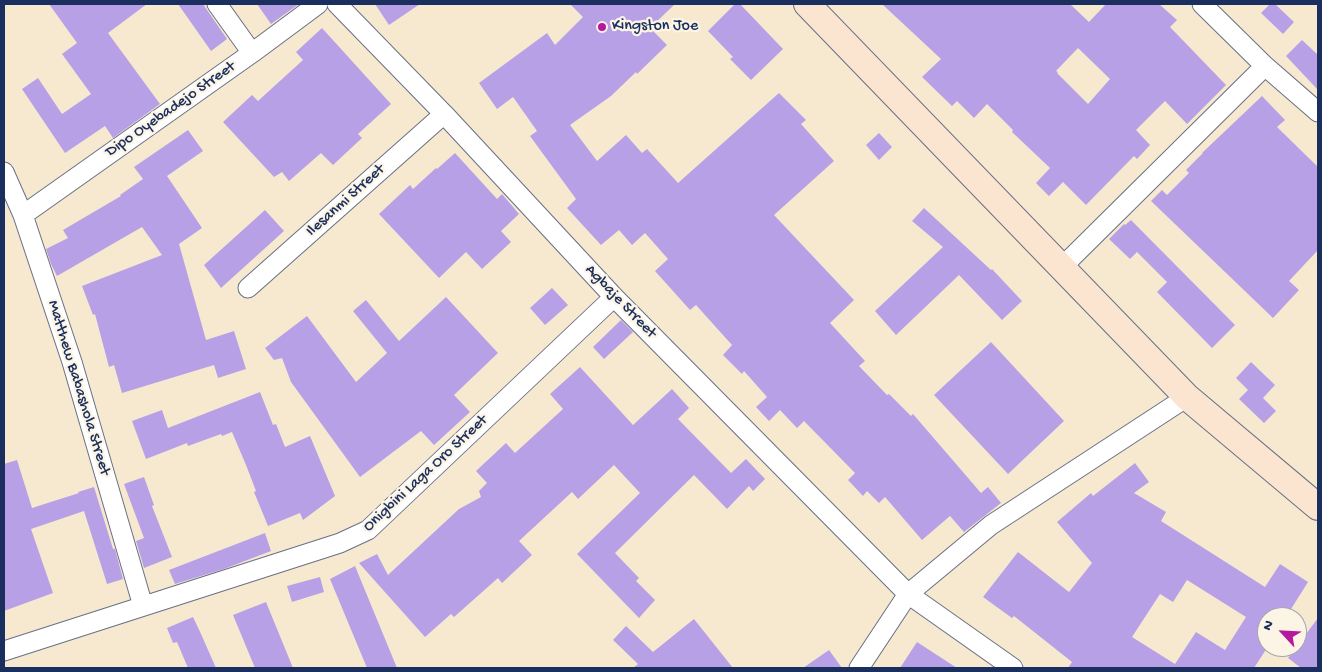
<!DOCTYPE html>
<html>
<head>
<meta charset="utf-8">
<style>
  body { margin:0 }
  #map { position:relative; width:1322px; height:672px; overflow:hidden; background:#f6e9d0; font-family:"Gochi Hand",sans-serif }
  canvas { display:block }
  .frame { position:absolute; inset:0; border:5px solid #1b2f5e; pointer-events:none }
  .north { position:absolute; left:1257px; top:607px; width:50px; height:50px; box-sizing:border-box; background:#fcf5e5; border:1px solid #a2a6af; border-radius:50%; rotate:295deg; font-size:14px; font-weight:700; line-height:20px; text-align:center; color:#1b2f5e }
  .north::after { content:''; display:block; margin:auto; width:18px; height:22px; background:#b5179e; clip-path:polygon(50% 0,100% 100%,50% 72%,0 100%) }
</style>
</head>
<body>
<div id="map">
<canvas width="1322" height="672"></canvas>
<div class="frame"></div>
<div class="north">N</div>
</div>
<script>
const ctx = document.querySelector('canvas').getContext('2d');
ctx.lineJoin = 'round';
function fill(path, color) { ctx.fillStyle = color; ctx.fill(path, 'evenodd'); }
const shape = rows => new Path2D(rows.map(r => 'M' + r).join(''));
function stroke(path, color, width, dash) { ctx.strokeStyle = color; ctx.lineWidth = width; ctx.lineCap = dash ? 'butt' : 'round'; ctx.setLineDash(dash || []); ctx.stroke(path); }
function label(font, color, halo, rows, align = 'center') {
  ctx.font = font + ' "Gochi Hand",sans-serif'; ctx.lineWidth = 4.5; ctx.setLineDash([]); ctx.textBaseline = 'middle'; ctx.strokeStyle = halo; ctx.fillStyle = color; for (const [text, x, y, turn = 0] of rows) {
    ctx.save(); ctx.translate(x, y); ctx.rotate((+turn || 0) * Math.PI / 180); ctx.textAlign = isNaN(turn) ? turn : align; if (halo) ctx.strokeText(text, 0, 0); ctx.fillText(text, 0, 0); ctx.restore();
  }
}
fill(shape([
  [49,4,147,4,108,33,160,104,113,138,105,126,65,153,22,89,38,78,62,114,91,94,62,54,77,43],
  [178,4,203,4,227,39,211,51],
  [257,4,299,4,271,24],
  [375,4,420,4,389,25],
  [570,4,675,4,650,28,667,45,637,74,636,72,611,96,570,125,597,161,626,135,642,153,647,149,678,183,779,93,806,120,801,124,834,161,774,215,854,300,830,323,865,361,859,366,887,395,889,394,911,416,913,414,981,493,988,487,1001,503,964,532,950,516,922,540,885,497,879,503,867,491,863,496,848,480,855,473,804,421,797,428,780,410,769,421,756,407,767,397,744,371,742,374,723,355,732,345,696,305,690,310,655,271,668,259,645,233,632,245,619,230,601,245,567,208,576,199,530,136,537,131,513,97,497,109,479,83,547,33,555,45,583,17],
  [735,4,740,4,783,49,751,80,730,59,733,57,708,31],
  [882,4,1070,4,1089,22,1106,4,1159,4,1177,20,1170,27,1226,85,1187,124,1165,101,1136,130,1150,145,1137,159,1134,156,1086,205,1063,182,1049,196,1036,183,1050,168,1012,132,1013,130,987,104,974,118,957,101,952,106,922,77,941,59],
  [1078,48,1110,79,1088,104,1057,73,1058,72,1056,71],
  [1270,4,1275,4,1294,22,1283,34,1261,13],
  [322,28,391,104,358,134,362,138,333,165,321,153,289,181,282,172,274,177,223,122,252,95,258,101,303,60,296,52],
  [1302,40,1318,55,1318,90,1286,56],
  [1262,96,1285,120,1277,127,1318,167,1318,250,1289,281,1299,290,1273,318,1151,201,1162,190,1167,195,1189,173,1186,170,1203,153,1202,153],
  [188,130,203,151,167,176,202,228,179,244,206,340,234,331,246,369,218,378,214,365,122,393,114,365,109,367,95,314,93,315,82,286,162,255,142,227,57,276,51,264,46,249,68,238,63,230,121,196,120,195,143,179,134,167],
  [879,133,892,147,879,160,866,145],
  [455,153,497,199,502,194,519,214,501,231,511,242,482,269,466,252,439,278,379,214,410,185,413,189,436,168,437,169],
  [924,208,991,270,992,269,1022,301,1002,320,959,275,896,335,875,311,943,247,912,221],
  [265,210,284,231,221,288,204,265],
  [1131,220,1235,325,1212,348,1157,292,1167,282,1137,252,1130,259,1109,239,1124,224,1125,225],
  [552,288,568,305,545,325,530,308],
  [446,297,498,353,454,395,470,412,434,445,421,431,360,477,291,382,282,358,274,360,265,348,307,316,356,382,387,353,353,311,366,300,399,341],
  [621,320,633,332,604,359,593,347],
  [991,342,1064,421,1008,474,934,395],
  [1251,362,1275,385,1263,398,1276,411,1264,423,1239,399,1248,390,1236,378],
  [580,367,633,425,672,389,689,408,678,419,731,473,746,459,765,479,753,491,749,486,727,509,694,475,615,553,639,578,636,581,655,600,639,618,577,554,640,493,614,465,578,499,572,492,519,541,532,555,502,583,498,578,454,617,451,614,425,637,359,563,377,554,388,575,459,509,481,497,479,491,487,483,476,471,506,443,515,453,563,409,550,394],
  [260,392,273,425,276,424,285,447,310,436,335,496,303,520,300,513,268,526,254,492,256,491,246,465,232,432,222,436,221,434,188,446,187,443,146,459,132,421,162,410,168,428],
  [17,460,32,508,79,493,78,492,94,487,113,549,115,549,123,579,107,584,84,511,31,529,53,593,4,611,4,464],
  [1135,463,1149,482,1134,493,1166,512,1161,521,1265,587,1280,564,1308,582,1286,617,1267,617,1267,648,1254,668,1068,668,1072,662,1014,616,1012,618,983,597,1018,552,1069,592,1092,563,1057,522,1091,493,1093,496],
  [1187,580,1246,617,1225,650,1196,632,1175,664,1132,637,1160,594,1173,602],
  [144,477,154,505,152,506,172,557,144,568,136,541,144,538,124,484],
  [265,533,271,551,224,569,175,584,169,570],
  [355,566,397,668,367,668,330,579],
  [320,577,324,592,292,602,287,586],
  [266,602,293,668,255,668,233,615],
  [193,617,201,634,216,668,188,668,177,642,173,643,167,628],
  [1318,618,1318,668,1301,668,1288,658],
  [694,619,733,668,633,668,638,664,613,640,626,626,653,652],
  [917,642,957,668,900,668],
  [829,650,842,668,803,668]
]), '#b8a0e7');
const minor = shape([
  [217,4,252,53],
  [337,4,444,114,614,297,908,594,1013,668],
  [1202,4,1265,66,1318,112],
  [4,172,23,215,72,362,143,606],
  [23,215,252,53,318,4],
  [1062,267,1265,66],
  [248,288,444,114],
  [4,651,340,543,368,530,614,297],
  [859,668,908,594,991,525,1187,397]
]);
const secondary = shape([
  [807,4,1187,397,1318,507]
]);
stroke(minor, '#687086', 21);
stroke(secondary, '#687086', 28);
stroke(minor, '#fff', 19);
stroke(secondary, '#fce5d0', 26);
for (const [x, y, r, color] of [
  [602,27,5,"#b5179e"]
]) { const dot = new Path2D(); dot.arc(x, y, r, 0, 2 * Math.PI); ctx.fillStyle = color; ctx.fill(dot); stroke(dot, '#fcf5e5', 2); }
label('16px', '#1b2f5e', '#fcf5e5', [
  ["Kingston Joe",612,27]
], 'left');
label('16px', '#1b2f5e', '#fcf5e5', [
  ["Dipo Oyebadejo Street",171,110,-35],
  ["Ilesanmi Street",346,201,-42],
  ["Agbaje Street",620,302,46],
  ["Matthew Babashola Street",78,388,73],
  ["Onigbini Laga Oro Street",426,474,-43]
]);
</script>
</body>
</html>
